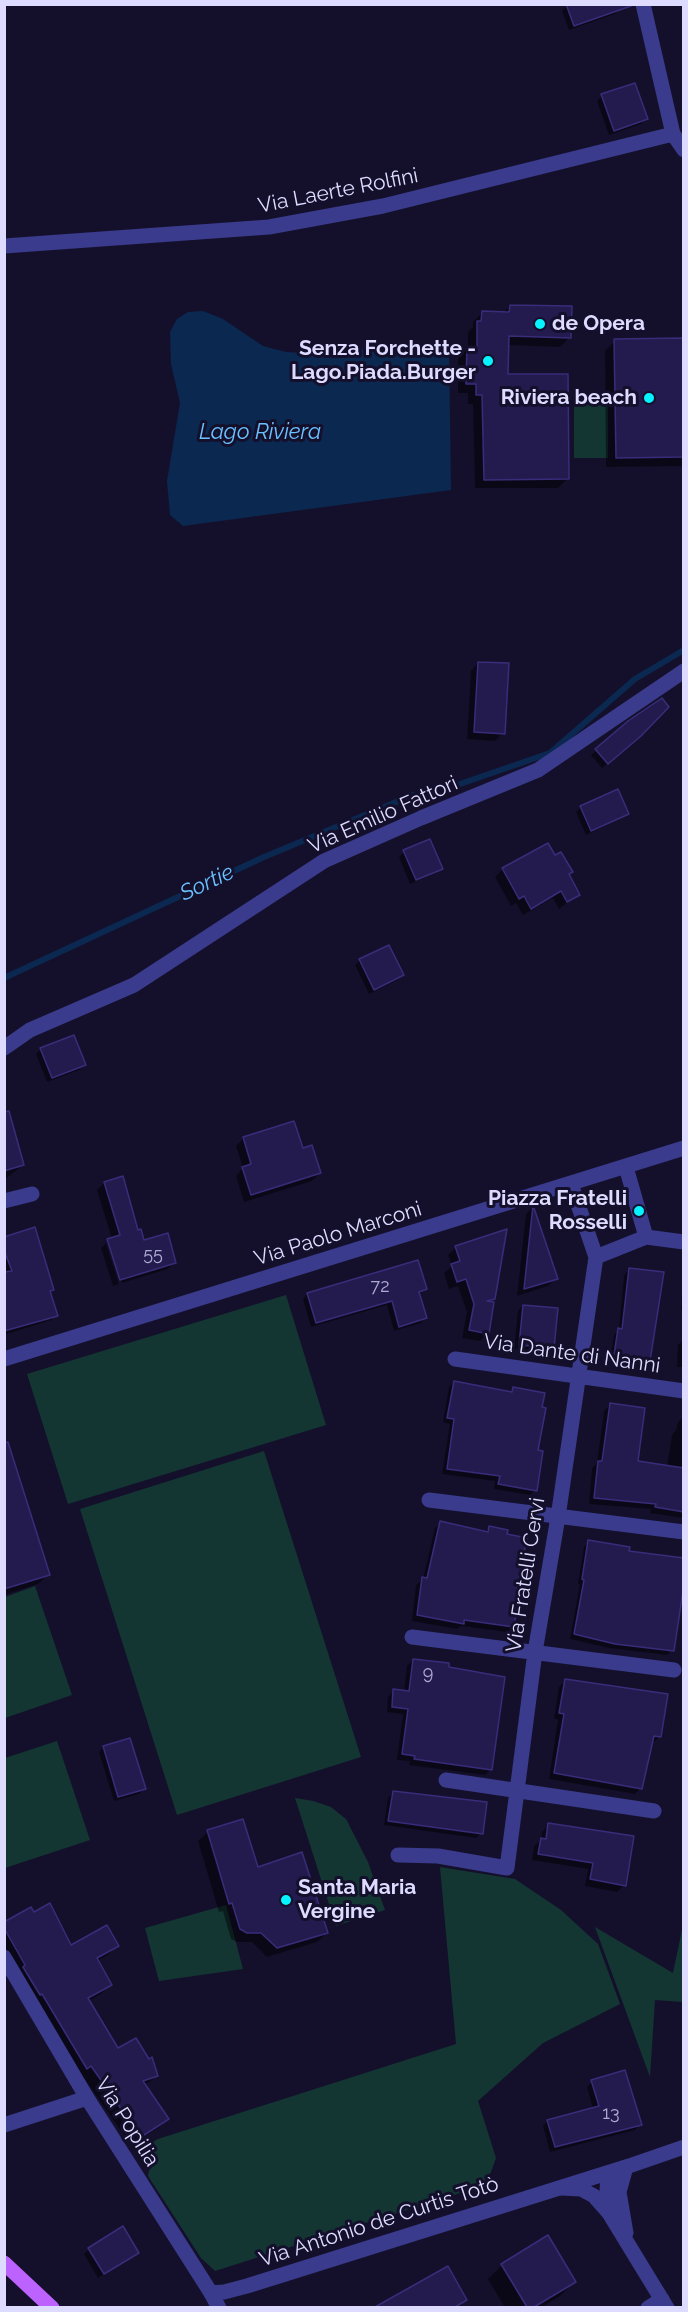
<!DOCTYPE html>
<html>
<head>
<meta charset="utf-8">
<style>
  body { margin:0 }
  #map { position:relative; width:688px; height:2312px; overflow:hidden; background:#14102c; font-family:Raleway,sans-serif }
  canvas { display:block }
  .frame { position:absolute; inset:0; border:6px solid #dddbff; pointer-events:none }
</style>
</head>
<body>
<div id="map">
<canvas width="688" height="2312"></canvas>
<div class="frame"></div>
</div>
<script>
const ctx = document.querySelector('canvas').getContext('2d');
ctx.lineJoin = 'round';
function fill(path, color) { ctx.fillStyle = color; ctx.fill(path, 'evenodd'); }
const shape = rows => new Path2D(rows.map(r => 'M' + r).join(''));
function stroke(path, color, width, dash) { ctx.strokeStyle = color; ctx.lineWidth = width; ctx.lineCap = dash ? 'butt' : 'round'; ctx.setLineDash(dash || []); ctx.stroke(path); }
function label(font, color, halo, rows, align = 'center') {
  ctx.font = font + ' Raleway,sans-serif'; ctx.lineWidth = 6; ctx.setLineDash([]); ctx.textBaseline = 'middle'; ctx.strokeStyle = halo; ctx.fillStyle = color; for (const [text, x, y, turn = 0] of rows) {
    ctx.save(); ctx.translate(x, y); ctx.rotate((+turn || 0) * Math.PI / 180); ctx.textAlign = isNaN(turn) ? turn : align; if (halo) ctx.strokeText(text, 0, 0); ctx.fillText(text, 0, 0); ctx.restore();
  }
}
fill(shape([
  [574,395,608,395,608,458,574,458],
  [286,1295,326,1425,68,1504,27,1374],
  [264,1451,361,1757,177,1815,80,1509],
  [35,1586,72,1695,5,1718,5,1597],
  [57,1741,90,1840,5,1868,5,1758],
  [295,1798,313,1801,331,1807,346,1819,368,1862,385,1910,336,1926],
  [440,1867,515,1879,561,1910,598,1944,620,2004,543,2043,478,2101,496,2158,491,2172,482,2186,215,2271,201,2258,148,2176,151,2160,145,2154,149,2144,158,2139,456,2044],
  [226,1905,243,1969,159,1981,145,1928],
  [683,1925,683,2002,655,2000,650,2077,595,1927,673,1973]
]), '#133633');
fill(shape([
  [203,311,223,319,263,346,286,352,307,353,449,344,451,490,183,526,170,515,167,481,180,403,171,364,170,332,177,319,188,312]
]), '#0b2850');
fill(shape([
  [568,5,620,9,615,14,569,30,562,11],
  [602,96,646,119,641,124,609,135,597,101],
  [510,306,570,337,560,347,507,345,507,376,567,479,558,488,475,488,473,404,468,404,468,393,458,393,458,358,468,348,468,332,473,327,473,322,482,313,503,313],
  [684,340,684,466,606,467,605,351,615,341],
  [478,663,503,733,495,741,467,739,471,671],
  [629,722,634,741,602,768,591,755],
  [581,807,627,813,622,818,586,835,576,812],
  [429,841,441,868,436,873,410,884,399,857,404,852],
  [547,845,554,857,571,872,568,875,578,894,559,909,553,898,523,915,516,903,511,906,495,877,503,869],
  [360,960,403,975,398,980,369,994,355,965],
  [41,1049,84,1065,79,1070,47,1082,36,1054],
  [4,1135,23,1165,4,1180],
  [244,1138,320,1173,312,1181,244,1202,236,1176,243,1168,236,1146],
  [104,1183,143,1242,175,1262,168,1269,122,1283,110,1243,106,1243,119,1284,113,1286,101,1248,108,1241,112,1239,97,1190],
  [533,1207,556,1278,548,1286,517,1296,526,1214],
  [4,1239,53,1289,49,1293,56,1315,51,1320,4,1335],
  [456,1247,493,1298,489,1303,488,1333,480,1341,462,1338,467,1312,458,1286,449,1289,444,1273,452,1266,448,1255],
  [417,1262,426,1289,418,1295,425,1318,421,1323,394,1331,387,1305,311,1327,303,1299,307,1294],
  [629,1270,649,1360,644,1365,610,1360,614,1335,619,1330,624,1275],
  [683,1278,684,1278,684,1310,681,1310],
  [523,1306,553,1347,548,1352,514,1349,518,1311],
  [684,1339,684,1367,677,1367,678,1345],
  [454,1382,509,1393,513,1388,536,1451,535,1490,530,1495,494,1489,495,1481,442,1474,450,1424,443,1422,449,1387],
  [610,1405,637,1462,667,1467,672,1435,676,1430,678,1422,684,1416,684,1518,650,1513,651,1509,589,1504,592,1468,597,1463,604,1411],
  [4,1452,49,1574,38,1584,4,1595],
  [441,1523,484,1532,489,1528,516,1589,513,1626,507,1632,461,1626,457,1629,412,1621,416,1585,423,1579,435,1528],
  [589,1542,627,1552,684,1559,684,1587,681,1590,672,1650,667,1655,609,1648,570,1639,580,1584,578,1584,584,1547],
  [413,1660,491,1769,485,1775,409,1765,410,1761,397,1760,403,1714,387,1712,388,1697,394,1691,404,1692,407,1666],
  [565,1681,660,1736,654,1742,651,1742,641,1788,635,1794,549,1779,558,1719,554,1719,559,1687],
  [104,1747,144,1789,139,1794,114,1801,99,1752],
  [393,1792,481,1833,476,1838,384,1825,388,1798],
  [549,1825,624,1885,617,1892,585,1886,588,1869,532,1860,534,1846,541,1840,542,1832],
  [208,1832,257,1869,327,1933,317,1942,267,1957,252,1942,237,1942,231,1939,223,1911,219,1912,198,1841],
  [4,1923,71,1947,117,1946,108,1955,97,1961,110,1985,101,1994,88,2001,117,2050,157,2076,144,2086,167,2119,158,2128,131,2145,81,2074,4,1953],
  [592,2082,640,2125,635,2130,550,2152,543,2126,548,2121,593,2109,587,2087],
  [89,2249,137,2253,98,2278,84,2254],
  [502,2265,574,2282,560,2296,541,2308,505,2308,488,2279],
  [465,2300,458,2308,381,2308,386,2303]
]), '#0007');
stroke(shape([
  [460,784,550,753,635,679,684,650],
  [4,978,264,857,413,795]
]), '#0b2850', 6);
const building = shape([
  [566,4,631,4,631,6,574,26,566,4],
  [635,83,648,119,614,131,601,94,635,83],
  [510,305,572,306,571,338,509,336,508,374,568,374,569,479,484,480,482,395,476,395,476,384,466,384,467,347,477,348,477,321,481,321,482,311,509,312,510,305],
  [684,338,684,457,616,458,614,339,684,338],
  [478,662,509,663,505,734,474,732,478,662],
  [662,698,669,707,641,736,608,764,595,749,628,721,662,698],
  [618,789,629,814,591,831,580,806,618,789],
  [430,839,443,869,416,880,403,850,430,839],
  [548,843,555,855,561,852,573,872,569,874,580,895,567,902,561,891,531,909,524,896,519,899,502,868,548,843],
  [389,945,404,975,374,990,359,959,389,945],
  [74,1035,86,1065,52,1078,40,1048,74,1035],
  [9,1111,24,1165,4,1171,4,1112,9,1111],
  [294,1121,303,1148,312,1145,321,1173,251,1195,242,1167,251,1164,243,1137,294,1121],
  [123,1176,138,1230,141,1229,144,1240,168,1233,176,1263,120,1280,107,1239,120,1235,104,1182,123,1176],
  [533,1205,558,1279,524,1289,533,1205],
  [35,1227,54,1290,50,1291,58,1316,4,1331,4,1272,12,1271,4,1250,4,1237,35,1227],
  [507,1229,495,1299,487,1301,494,1302,489,1334,469,1330,474,1304,466,1279,457,1282,451,1264,460,1261,455,1246,507,1229],
  [418,1260,427,1289,419,1292,427,1318,399,1327,392,1301,316,1323,307,1293,418,1260],
  [629,1268,664,1272,650,1361,614,1355,618,1328,622,1329,629,1268],
  [523,1305,558,1308,554,1348,519,1345,523,1305],
  [454,1381,512,1392,513,1387,545,1393,542,1407,546,1408,538,1450,543,1451,537,1491,498,1484,500,1476,447,1469,454,1419,447,1418,454,1381],
  [610,1403,645,1408,638,1461,684,1468,684,1512,655,1507,656,1504,594,1498,598,1461,602,1461,610,1403],
  [8,1442,50,1575,4,1589,4,1443,8,1442],
  [440,1521,488,1532,489,1526,508,1530,507,1534,527,1538,517,1588,520,1588,514,1627,464,1620,464,1624,417,1615,422,1577,427,1578,440,1521],
  [588,1540,630,1547,629,1551,684,1558,684,1584,674,1651,615,1644,574,1634,584,1580,582,1579,588,1540],
  [413,1659,449,1663,449,1667,505,1677,492,1770,414,1759,415,1756,402,1754,408,1709,392,1707,393,1689,409,1691,413,1659],
  [565,1679,668,1694,661,1737,654,1736,642,1789,554,1773,564,1714,559,1713,565,1679],
  [130,1738,146,1789,118,1797,103,1746,130,1738],
  [393,1791,487,1802,483,1834,388,1821,393,1791],
  [243,1819,258,1867,302,1852,328,1933,277,1948,261,1933,247,1933,240,1929,232,1903,229,1904,207,1830,243,1819],
  [548,1823,634,1836,626,1886,590,1879,593,1863,538,1854,541,1838,546,1839,548,1823],
  [50,1903,71,1945,107,1925,119,1946,97,1958,112,1985,88,1998,118,2048,136,2038,149,2059,152,2057,158,2076,143,2081,169,2119,141,2137,91,2066,87,2069,42,1994,40,1995,23,1967,25,1965,4,1928,4,1922,31,1907,34,1912,50,1903],
  [625,2070,642,2125,555,2147,547,2120,599,2106,591,2080,625,2070],
  [123,2226,139,2253,104,2274,88,2248,123,2226],
  [548,2235,576,2282,534,2307,527,2307,501,2264,548,2235],
  [448,2266,467,2300,455,2307,375,2307,448,2266]
]);
fill(building, '#231b4e');
stroke(building, '#382d7a', 1.5);
stroke(shape([
  [643,4,673,134,684,150],
  [4,246,269,227,383,206,673,134],
  [4,1048,30,1030,134,985,324,861,421,818,538,770,684,671],
  [626,1167,646,1237],
  [4,1201,32,1194],
  [596,1257,646,1237,684,1242],
  [455,1359,684,1391],
  [429,1500,684,1532],
  [412,1637,674,1670],
  [446,1780,654,1811],
  [398,1855,438,1856,507,1868,535,1652,558,1517,596,1257,571,1184],
  [4,2125,87,2098],
  [608,2173,607,2192,609,2213],
  [561,2188,581,2189,594,2196,609,2213,667,2308],
  [626,2233,619,2192,626,2167],
  [211,2293,219,2308],
  [648,2308,662,2299]
]), '#3a3b8c', 15);
stroke(shape([
  [4,1359,684,1148],
  [4,1957,87,2098,211,2293,224,2292,247,2286,626,2167,684,2147]
]), '#3a3b8c', 15);
stroke(shape([
  [4,2263,52,2308]
]), '#bc62ff', 15);
for (const [x, y, r, color] of [
  [540,324,6,"#07f3ff"],
  [488,361,6,"#07f3ff"],
  [649,398,6,"#07f3ff"],
  [639,1211,6,"#07f3ff"],
  [286,1900,6,"#07f3ff"]
]) { const dot = new Path2D(); dot.arc(x, y, r, 0, 2 * Math.PI); ctx.fillStyle = color; ctx.fill(dot); stroke(dot, '#14102c', 2); }
label('18px', '#aeabd3', null, [
  ["55",153,1255],
  ["72",380,1287],
  ["9",428,1674],
  ["13",611,2114]
]);
label('21px', '#dddbff', '#14102c', [
  ["Via Laerte Rolfini",338,191,-11],
  ["Via Emilio Fattori",383,815,-24],
  ["Via Paolo Marconi",338,1234,-17],
  ["Via Dante di Nanni",572,1354,8],
  ["Via Fratelli Cervi",526,1575,-81],
  ["Via Popilia",127,2122,58],
  ["Via Antonio de Curtis Totò",379,2222,-18]
]);
label('bold 21px', '#dddbff', '#14102c', [
  ["de Opera",552,324,"left"],
  ["Senza Forchette -",476,349],
  ["Lago.Piada.Burger",476,373],
  ["Riviera beach",637,398],
  ["Piazza Fratelli",627,1199],
  ["Rosselli",627,1223],
  ["Santa Maria",298,1888,"left"],
  ["Vergine",298,1912,"left"]
], 'right');
label('italic 22px', '#69c1ff', '#14102c', [
  ["Lago Riviera",260,432],
  ["Sortie",207,883,-25]
]);
</script>
</body>
</html>
